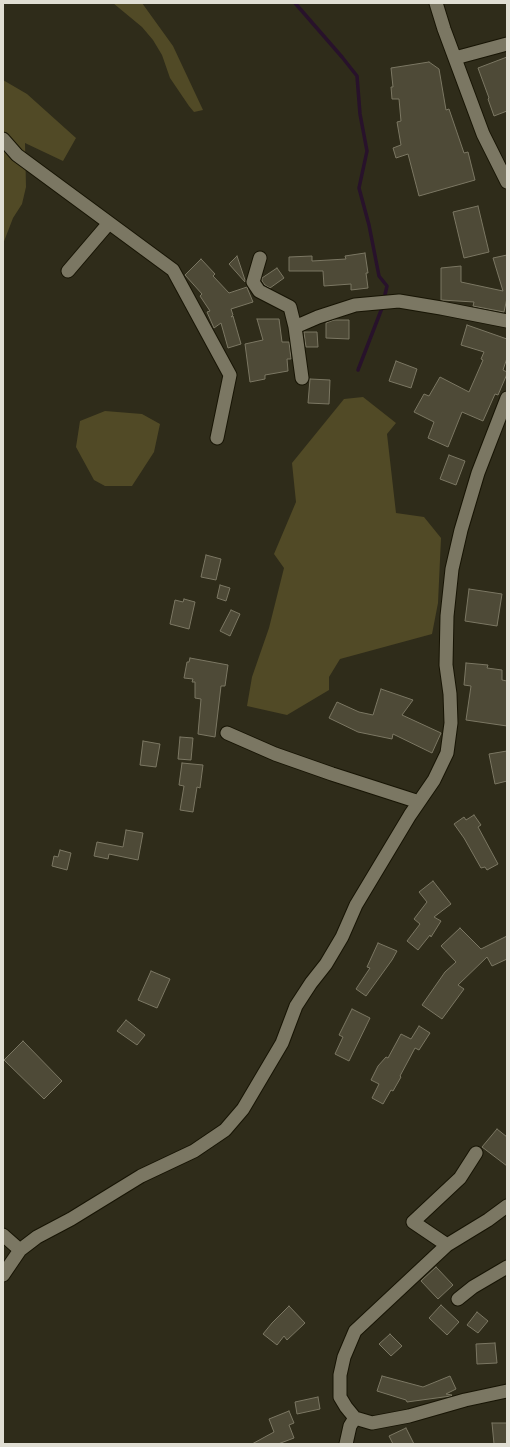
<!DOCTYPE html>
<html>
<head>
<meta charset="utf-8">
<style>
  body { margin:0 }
  #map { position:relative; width:510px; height:1447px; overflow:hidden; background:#2f2c1a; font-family:Jost,sans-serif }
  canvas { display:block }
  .frame { position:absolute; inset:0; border:4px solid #e0ded3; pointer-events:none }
</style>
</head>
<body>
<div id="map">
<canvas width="510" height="1447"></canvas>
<div class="frame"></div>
</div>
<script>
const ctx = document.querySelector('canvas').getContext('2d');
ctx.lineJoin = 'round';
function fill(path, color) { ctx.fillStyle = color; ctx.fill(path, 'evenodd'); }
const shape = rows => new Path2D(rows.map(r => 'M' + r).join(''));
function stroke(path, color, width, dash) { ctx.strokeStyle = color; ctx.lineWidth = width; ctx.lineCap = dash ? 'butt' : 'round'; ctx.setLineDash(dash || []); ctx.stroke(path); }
fill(shape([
  [113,3,142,3,173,46,203,110,194,112,189,106,170,78,162,55,153,40,142,27],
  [3,80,27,94,76,138,63,161,25,143,26,187,22,204,13,218,3,244],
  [363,397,396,423,387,434,396,513,424,517,441,538,438,603,432,634,340,659,329,677,329,690,287,715,247,706,252,677,269,628,284,568,274,554,296,502,292,463,344,399],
  [105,411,142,414,160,424,154,452,132,486,105,486,94,480,76,447,80,421]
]), '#514a26');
stroke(shape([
  [295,3,342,57,357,76,360,114,367,151,359,188,369,225,379,276,387,286,384,299],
  [358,370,382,308]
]), '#28122b', 3.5);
const building = shape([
  [507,57,507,111,494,116,488,99,489,98,478,68,507,57],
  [429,62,439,69,446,110,449,109,464,153,468,152,475,180,419,196,408,154,396,158,393,148,401,145,397,122,401,121,399,99,392,99,391,87,393,87,391,68,429,62],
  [478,206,489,252,464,258,453,212,478,206],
  [365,253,368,273,366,273,368,288,351,290,351,284,324,286,323,271,289,271,289,257,312,256,312,261,346,259,345,256,365,253],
  [507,255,507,298,504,312,473,306,474,302,441,300,441,268,461,266,461,282,503,291,493,258,507,255],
  [237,256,245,280,245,282,229,264,237,256],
  [201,259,215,274,213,276,229,293,247,287,248,290,253,302,231,309,233,315,231,317,233,316,241,344,228,348,221,323,214,328,207,312,210,311,200,296,202,294,185,275,201,259],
  [277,268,284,278,270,288,265,285,262,281,262,278,277,268],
  [257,319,279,319,282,342,289,342,291,359,287,359,288,371,265,375,265,379,250,382,245,344,263,340,257,319],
  [334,320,349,320,349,339,326,338,326,323,334,320],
  [467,325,507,339,507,358,503,370,507,372,507,374,498,395,495,394,483,421,462,412,448,447,428,438,434,422,414,412,424,394,429,396,440,377,469,392,483,360,481,359,484,352,461,345,467,325],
  [304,332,317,332,318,347,306,347,304,332],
  [396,361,417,369,411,388,389,381,396,361],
  [310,379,330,380,329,404,308,403,310,379],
  [449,455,465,461,456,485,440,479,449,455],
  [206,555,221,559,216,580,201,577,206,555],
  [220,585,230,588,226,601,217,598,220,585],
  [469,589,502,594,497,626,465,621,469,589],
  [184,599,195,602,189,629,170,624,175,600,183,602,184,599],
  [231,610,240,614,230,636,220,631,231,610],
  [190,658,228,665,225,686,221,686,215,737,198,734,201,699,195,698,195,682,192,682,193,679,184,678,187,662,189,662,190,658],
  [466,663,488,665,487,668,502,670,502,680,507,681,507,726,466,720,471,686,464,685,466,663],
  [381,689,413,700,402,715,441,733,432,753,393,734,392,739,358,732,329,718,337,702,359,712,373,715,381,689],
  [180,737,193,738,191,760,178,759,180,737],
  [143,741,160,744,156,767,140,765,143,741],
  [507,751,507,781,495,784,489,754,507,751],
  [182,763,203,765,200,788,197,787,193,812,180,810,184,786,179,785,182,763],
  [474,815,481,825,478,827,498,864,487,870,485,867,481,868,464,838,454,824,464,817,466,820,474,815],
  [126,830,143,833,138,860,109,854,108,859,94,856,97,842,123,847,126,830],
  [60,850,71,853,67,870,52,866,54,856,58,857,60,850],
  [433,881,451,904,434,917,441,921,431,937,430,935,418,950,407,941,420,924,414,919,427,902,419,892,433,881],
  [460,928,481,949,507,936,507,959,492,966,487,957,458,985,464,989,442,1019,422,1005,445,972,456,962,441,946,460,928],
  [378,943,397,951,392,960,366,996,356,989,370,968,367,967,378,943],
  [151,971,170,979,157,1008,138,1000,151,971],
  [352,1009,370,1018,349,1061,335,1054,343,1037,339,1035,352,1009],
  [126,1020,145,1035,137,1045,117,1031,126,1020],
  [419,1026,430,1033,419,1050,415,1048,400,1076,401,1077,393,1091,391,1090,383,1104,372,1098,379,1084,371,1080,378,1066,386,1057,388,1058,401,1034,411,1039,419,1026],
  [23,1041,62,1081,44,1099,4,1060,23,1041],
  [497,1129,507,1137,507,1166,482,1147,497,1129],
  [436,1267,453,1285,438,1299,421,1281,436,1267],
  [441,1305,459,1322,447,1335,429,1318,441,1305],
  [289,1306,305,1323,287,1340,284,1336,277,1345,263,1334,272,1323,289,1306],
  [477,1312,488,1321,478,1333,467,1325,477,1312],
  [390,1334,402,1346,391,1356,379,1344,390,1334],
  [495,1343,497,1363,477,1364,476,1344,495,1343],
  [382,1376,423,1387,450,1376,456,1389,446,1394,452,1395,451,1396,407,1402,406,1400,377,1391,382,1376],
  [318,1397,320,1409,297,1414,295,1402,318,1397],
  [289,1411,294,1423,289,1425,294,1438,278,1444,252,1444,274,1432,269,1419,289,1411],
  [492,1423,507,1423,507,1444,494,1444,492,1423],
  [406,1428,414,1444,393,1444,389,1436,406,1428]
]);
fill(building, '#4e4a37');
stroke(building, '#7b7763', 1);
const street = shape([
  [436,3,444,29,483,134,507,182],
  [455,58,507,44],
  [3,139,17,155,173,270,230,375,217,438],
  [260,258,253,282,259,291,290,307,295,327,302,378],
  [68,271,109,223],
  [295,327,318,317,355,305,399,301,441,308,507,321],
  [227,733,275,754,332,774,419,802],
  [507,1206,488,1220,447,1245,355,1331,344,1357,340,1375,340,1397,346,1407,355,1418,372,1423,409,1416,465,1400,507,1391],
  [3,1235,20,1250],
  [447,1245,413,1222,460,1178,476,1153],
  [3,1275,20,1250,37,1237,71,1219,141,1176,194,1151,225,1130,243,1109,282,1043,296,1006,311,983,326,964,342,937,356,905,410,815,434,780,447,753,451,723,450,694,446,665,447,616,452,569,461,530,478,473,507,398],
  [458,1299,473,1287,507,1267],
  [346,1444,350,1426,355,1418]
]);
stroke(street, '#171404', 15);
stroke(street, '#7b7763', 13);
</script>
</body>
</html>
